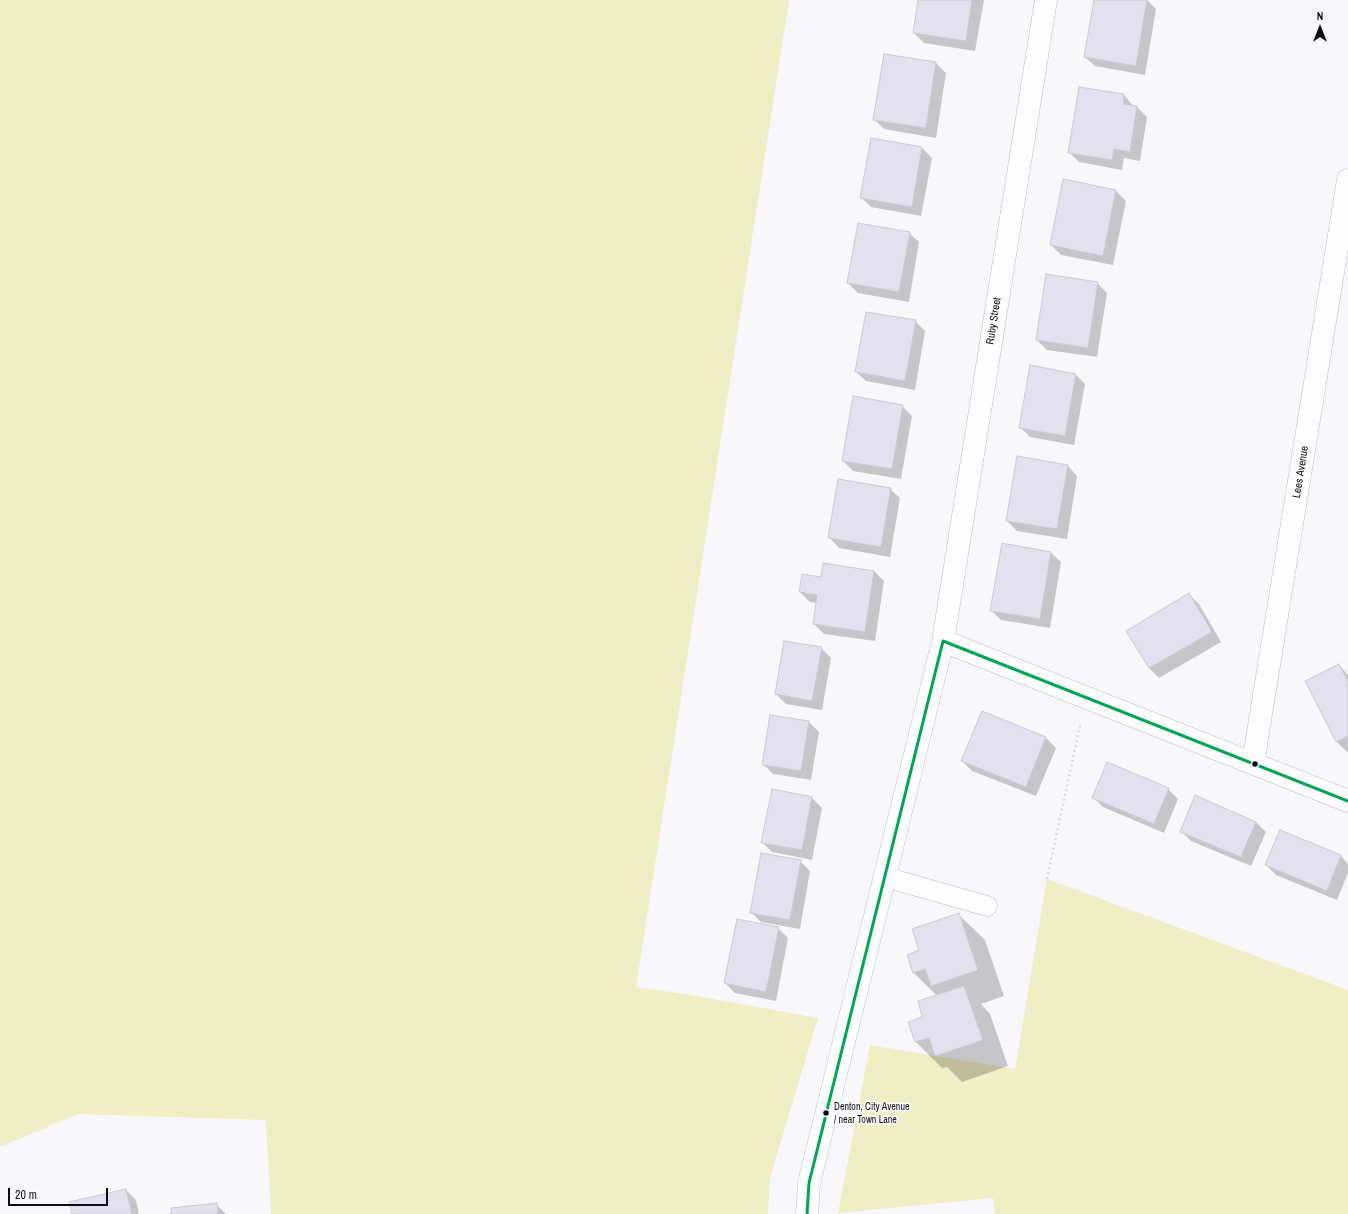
<!DOCTYPE html>
<html>
<head>
<meta charset="utf-8">
<style>
  body { margin:0 }
  #map { position:relative; width:1348px; height:1214px; overflow:hidden; background:#f8f7fc; font-family:"Archivo Narrow",sans-serif }
  canvas { display:block }
  .north { position:absolute; left:1300px; top:8px; width:40px; height:40px; -webkit-text-stroke:3px #fff; paint-order:stroke; rotate:0deg; font-size:11px; font-weight:700; line-height:16px; text-align:center; color:#0e0c14 }
  .north::after { content:''; display:block; margin:auto; width:14px; height:18px; background:#0e0c14; clip-path:polygon(50% 0,100% 100%,50% 72%,0 100%) }
  .scale { position:absolute; left:8px; top:1188px; width:100px; height:18px; box-sizing:border-box; border:2px solid #0e0c14; border-top:0; padding-left:5px; font-size:12px; line-height:14px; white-space:nowrap; color:#0e0c14; -webkit-text-stroke:3px #fff; paint-order:stroke }
</style>
</head>
<body>
<div id="map">
<canvas width="1348" height="1214"></canvas>
<div class="north">N</div>
<div class="scale">20 m</div>
</div>
<script>
const ctx = document.querySelector('canvas').getContext('2d');
ctx.lineJoin = 'round';
function fillPath(path, color) {
  ctx.fillStyle = color;
  ctx.fill(path, 'evenodd');
}
function poly(rows) {
  const path = new Path2D();
  for (const r of rows) {
    path.moveTo(r[0], r[1]);
    for (let i = 2; i < r.length; i += 2) path.lineTo(r[i], r[i + 1]);
  }
  return path;
}
function stroke(path, color, width, dash) {
  ctx.strokeStyle = color;
  ctx.lineWidth = width;
  ctx.lineCap = dash ? 'butt' : 'round';
  ctx.setLineDash(dash || []);
  ctx.stroke(path);
}
function drawText(font, color, halo, rows, align = 'center') {
  ctx.font = font + ' "Archivo Narrow",sans-serif';
  ctx.lineWidth = 3;
  ctx.setLineDash([]);
  ctx.textBaseline = 'middle';
  ctx.strokeStyle = halo;
  ctx.fillStyle = color;
  for (const [text, x, y, turn = 0] of rows) {
    ctx.save();
    ctx.translate(x, y);
    ctx.rotate((+turn || 0) * Math.PI / 180);
    ctx.textAlign = isNaN(turn) ? turn : align;
    if (halo) ctx.strokeText(text, 0, 0);
    ctx.fillText(text, 0, 0);
    ctx.restore();
  }
}
const green = poly([
  [0,0,789,0,636,987,691,995,818,1018,770,1178,768,1214,271,1214,266,1120,78,1114,0,1147],
  [1047,879,1348,990,1348,1214,995,1214,993,1198,838,1213,870,1045,1015,1069]
]);
const shadow = poly([
  [919,0,984,0,975,51,924,43,914,33],
  [1095,0,1147,0,1156,9,1145,75,1095,66,1085,57],
  [884,55,936,63,946,73,936,138,884,129,874,119],
  [1124,95,1133,106,1137,107,1147,117,1140,161,1124,158,1122,170,1079,162,1069,152],
  [922,148,932,158,921,216,871,207,861,197],
  [1116,191,1126,201,1113,265,1061,255,1051,245],
  [909,233,919,242,909,302,858,293,848,283],
  [1097,283,1107,293,1097,357,1047,350,1037,340],
  [915,321,925,331,915,390,866,381,856,372],
  [1075,374,1085,384,1074,445,1030,437,1020,427],
  [902,406,912,416,901,479,853,471,843,461],
  [1068,466,1077,476,1067,539,1017,531,1007,521],
  [890,489,900,498,890,557,839,548,830,538],
  [1051,553,1061,562,1050,628,1001,620,991,610],
  [874,571,884,581,875,641,824,634,814,624,817,603,810,602,800,592,822,578],
  [1189,595,1199,604,1221,642,1159,678,1149,668,1127,631],
  [821,648,831,658,822,710,786,704,776,694],
  [1339,665,1348,675,1348,751,1347,752,1337,742,1306,682],
  [982,712,1046,738,1056,748,1036,796,972,771,962,761],
  [809,722,819,732,811,780,773,774,763,764],
  [1168,789,1178,799,1164,833,1103,807,1093,797],
  [812,798,822,808,812,860,772,852,762,842],
  [1256,822,1266,832,1251,866,1191,841,1181,831],
  [1280,831,1341,856,1348,864,1348,873,1337,900,1276,875,1266,865],
  [800,861,810,871,800,929,761,922,751,912],
  [958,914,985,940,1004,996,981,1004,990,1014,1008,1066,962,1082,947,1067,942,1068,916,1042,909,1022,923,1018,937,996,914,973,908,955,920,951],
  [778,928,788,938,776,1001,735,993,725,983],
  [126,1190,136,1200,139,1214,73,1214],
  [216,1204,226,1214,172,1214]
]);
const building = poly([
  [918,0,972,0,966,41,913,33,918,0],
  [1094,0,1147,0,1136,66,1084,57,1094,0],
  [884,54,936,62,926,128,873,120,884,54],
  [1079,87,1124,94,1123,104,1137,106,1130,152,1114,149,1112,160,1068,153,1079,87],
  [871,138,922,147,912,207,860,198,871,138],
  [1063,179,1116,190,1103,256,1050,245,1063,179],
  [858,223,910,232,899,292,847,283,858,223],
  [1046,274,1098,282,1088,348,1036,340,1046,274],
  [866,312,916,320,905,381,855,372,866,312],
  [1030,365,1076,374,1065,436,1019,428,1030,365],
  [853,396,903,405,892,469,842,461,853,396],
  [1017,456,1068,465,1057,529,1006,521,1017,456],
  [838,479,891,488,881,547,828,538,838,479],
  [1002,543,1051,552,1040,619,990,611,1002,543],
  [823,563,874,571,865,632,813,624,817,595,799,592,802,574,821,577,823,563],
  [1189,593,1212,632,1149,668,1126,631,1189,593],
  [784,641,822,647,812,701,775,694,784,641],
  [1339,664,1348,682,1348,736,1336,742,1305,681,1339,664],
  [982,711,1046,737,1026,787,961,761,982,711],
  [770,715,809,721,801,771,762,765,770,715],
  [1107,762,1169,788,1154,824,1092,798,1107,762],
  [772,789,812,797,802,850,761,843,772,789],
  [1195,795,1256,822,1241,857,1180,832,1195,795],
  [1280,830,1341,855,1327,891,1265,865,1280,830],
  [761,853,801,860,790,920,750,913,761,853],
  [959,913,978,970,931,986,925,969,913,973,907,955,919,950,912,929,959,913],
  [737,919,779,927,766,992,724,983,737,919],
  [964,986,983,1040,935,1056,929,1038,915,1042,908,1022,922,1017,918,1001,964,986],
  [126,1189,132,1214,72,1214,69,1202,126,1189],
  [217,1203,218,1214,171,1214,171,1208,217,1203]
]);
const path = poly([
  [1047,879,1080,725]
]);
const service = poly([
  [885,877,987,906]
]);
const minor = poly([
  [943,641,1348,801],
  [1253,763,1348,180],
  [807,1214,809,1183,943,641,1046,0]
]);
const bus1 = poly([
  [943,641,1348,801],
  [807,1214,809,1183,943,641]
]);
const markers = [
  [1255,764,3.5,"#0e0c14"],
  [826,1113,3.5,"#0e0c14"]
];
const busNames = [
  ["Denton, City Avenue",834,1107],
  ["/ near Town Lane",834,1120]
];
const streetNames = [
  ["Ruby Street",994,321,-81],
  ["Lees Avenue",1301,472,-81]
];
fillPath(green, '#f1edc5');
fillPath(shadow, '#0003');
fillPath(building, '#e5e0f0');
stroke(building, '#cbc9d0', 1);
stroke(service, '#b9b7be', 21);
stroke(minor, '#b9b7be', 23);
stroke(path, '#dad9dc', 2.5, [2, 3]);
stroke(service, '#fefeff', 20);
stroke(minor, '#fefeff', 22);
stroke(bus1, '#00a651', 3);
for (const [x, y, r, color] of markers) {
  const dot = new Path2D();
  dot.arc(x, y, r, 0, 2 * Math.PI);
  ctx.fillStyle = color;
  ctx.fill(dot);
  stroke(dot, '#fff', 1.5);
}
drawText('10px', '#0e0c14', '#fff', busNames, 'left');
drawText('11px', '#0e0c14', '#fff', streetNames);
</script>
</body>
</html>
